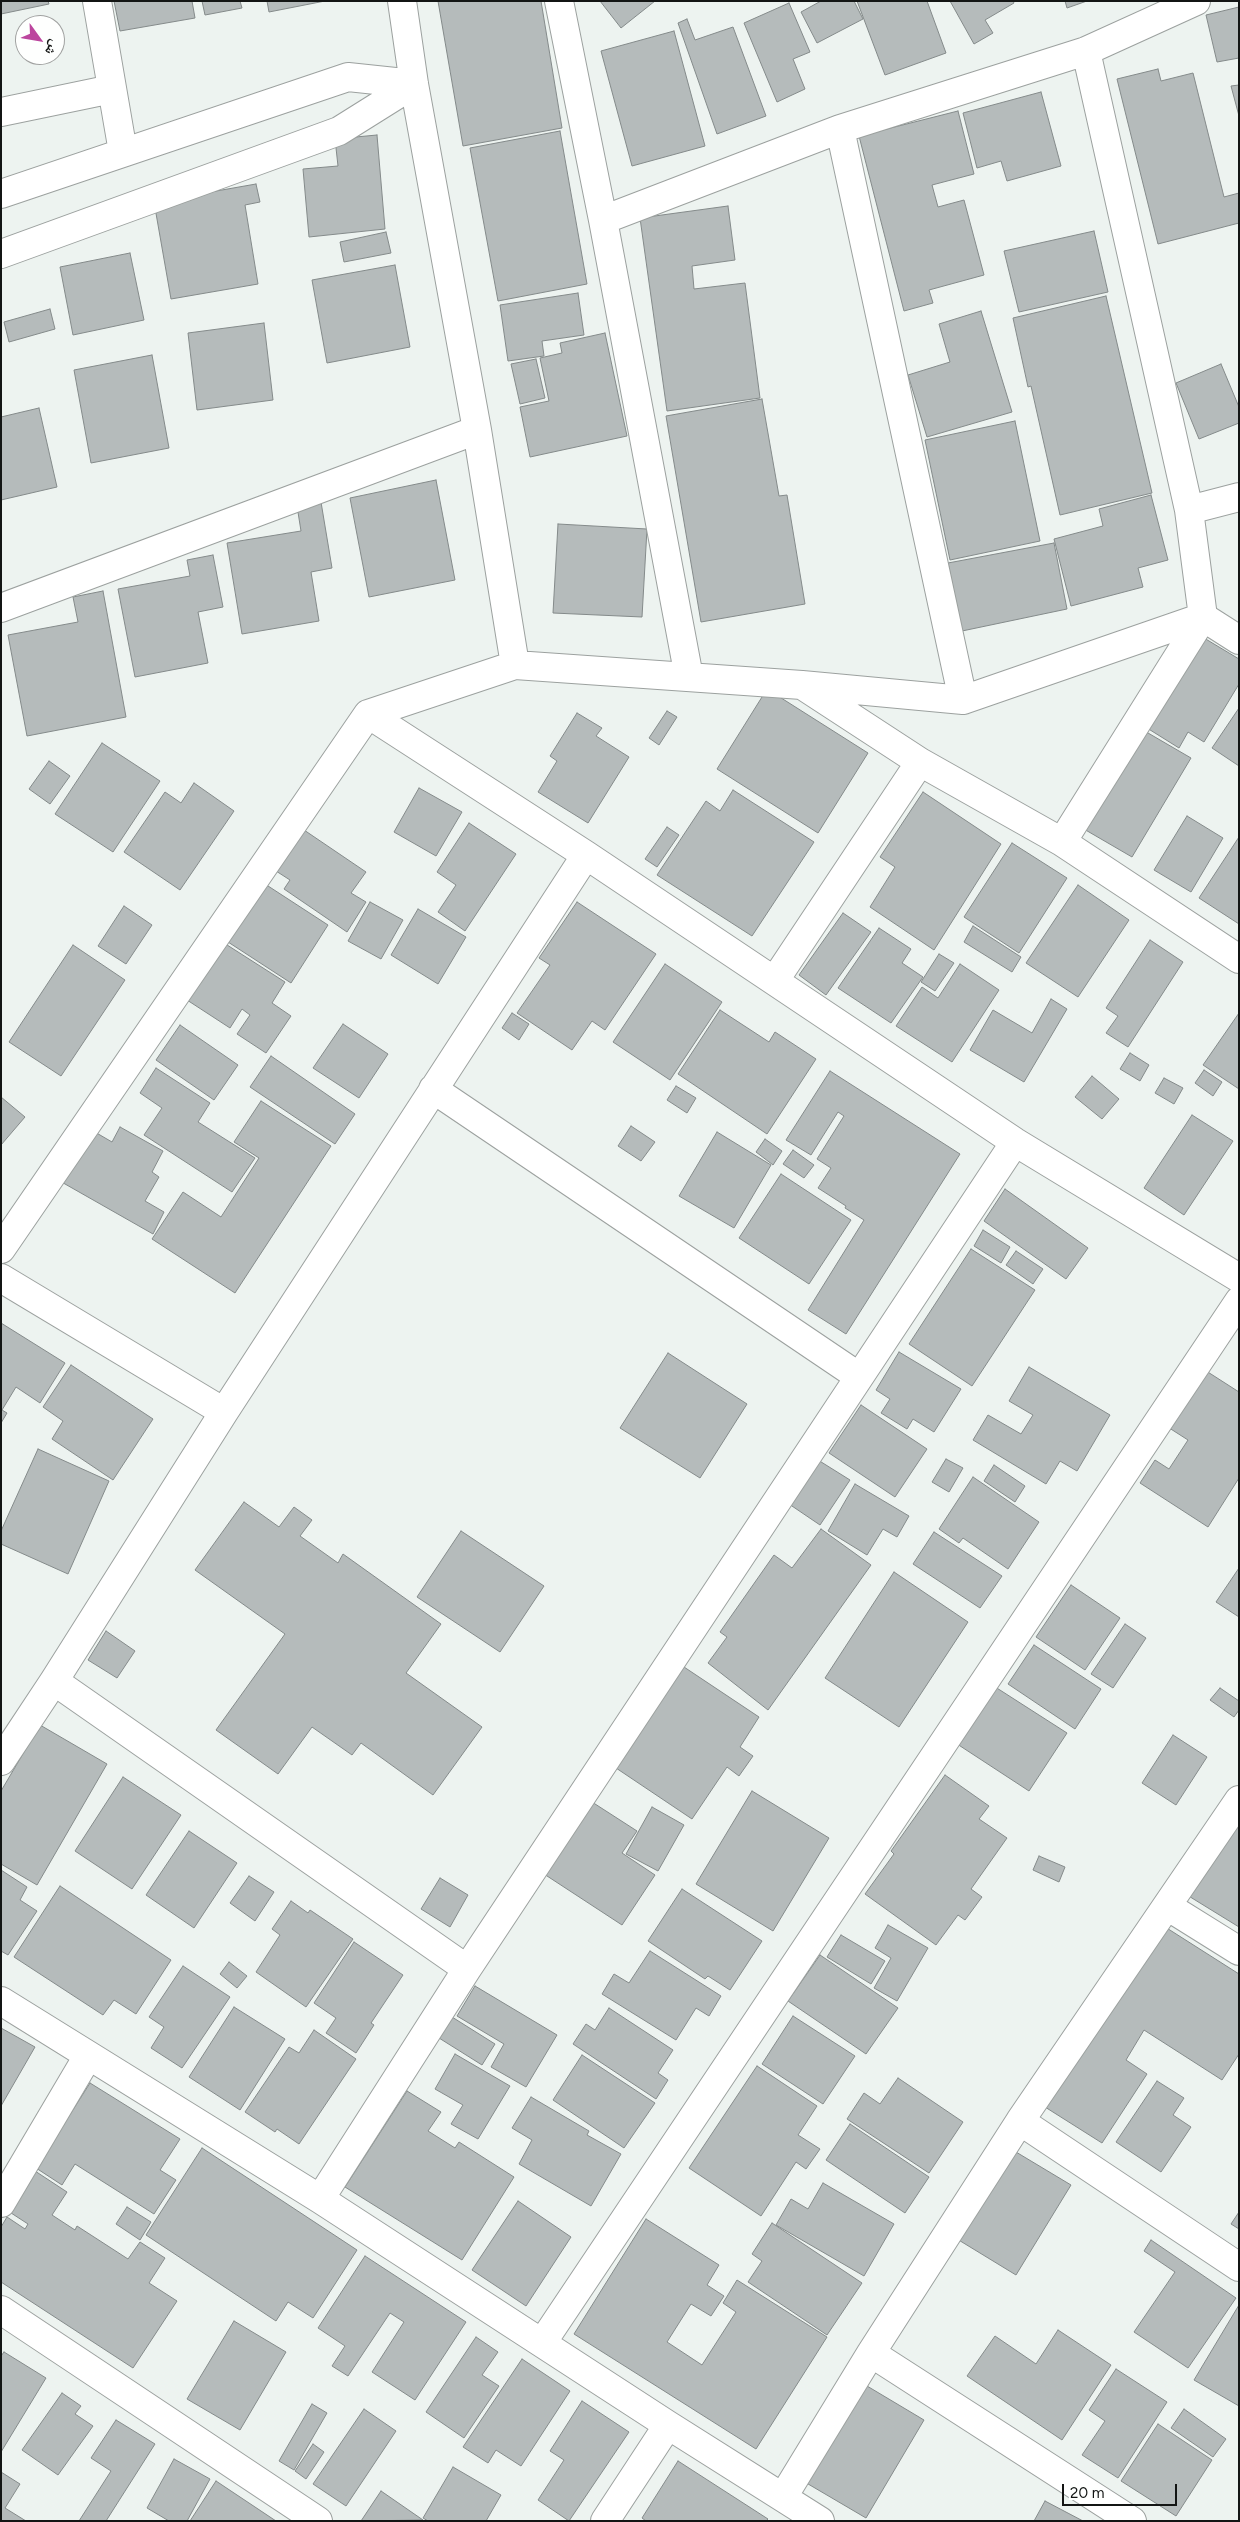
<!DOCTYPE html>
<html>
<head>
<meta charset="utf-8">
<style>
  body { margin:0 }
  #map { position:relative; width:1240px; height:2522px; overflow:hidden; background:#edf3f0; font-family:Figtree,"Noto Naskh Arabic",sans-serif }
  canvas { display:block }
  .frame { position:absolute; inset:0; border:2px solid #131514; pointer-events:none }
  .north { position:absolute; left:15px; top:15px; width:50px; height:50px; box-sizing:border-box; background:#fefffe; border:1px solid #a0a1a0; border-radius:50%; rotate:122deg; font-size:14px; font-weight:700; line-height:20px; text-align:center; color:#131514 }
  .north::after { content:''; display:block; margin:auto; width:18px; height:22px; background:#bc469e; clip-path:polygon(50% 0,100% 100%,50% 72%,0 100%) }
  .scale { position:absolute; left:1062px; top:2484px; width:115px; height:22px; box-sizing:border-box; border:2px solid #131514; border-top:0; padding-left:6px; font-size:15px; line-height:18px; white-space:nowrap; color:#131514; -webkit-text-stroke:4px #fefffe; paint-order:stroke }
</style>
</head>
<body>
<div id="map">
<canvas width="1240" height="2522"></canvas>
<div class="frame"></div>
<div class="north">ش</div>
<div class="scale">20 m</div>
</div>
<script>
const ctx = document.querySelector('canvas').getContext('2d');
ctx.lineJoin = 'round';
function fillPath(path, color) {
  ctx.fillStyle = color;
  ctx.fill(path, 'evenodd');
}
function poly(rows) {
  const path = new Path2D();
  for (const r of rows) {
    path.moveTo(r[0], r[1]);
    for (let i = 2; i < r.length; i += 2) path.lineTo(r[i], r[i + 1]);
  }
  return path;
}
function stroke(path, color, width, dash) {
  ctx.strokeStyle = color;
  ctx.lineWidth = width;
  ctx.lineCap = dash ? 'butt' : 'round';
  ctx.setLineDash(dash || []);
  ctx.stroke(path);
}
const building = poly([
  [1,1,48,1,49,4,1,14,1,1],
  [114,1,192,1,195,18,120,31,114,1],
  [202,1,240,1,242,8,205,15,202,1],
  [267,1,325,1,269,12,267,1],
  [438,1,541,1,562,128,463,146,438,1],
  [600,1,655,1,621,28,600,1],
  [821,1,854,1,863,19,817,43,801,12,821,1],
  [857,1,927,1,946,53,885,75,857,1],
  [950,1,1013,1,1014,3,985,20,993,33,974,44,950,1],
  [1065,1,1087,1,1067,8,1065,1],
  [789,3,810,52,793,59,805,89,777,102,744,23,789,3],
  [1239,7,1239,58,1217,62,1206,15,1239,7],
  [687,19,695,40,733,27,766,116,717,134,678,23,687,19],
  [674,31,705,146,632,166,601,51,674,31],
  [1158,69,1161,81,1193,73,1224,197,1239,193,1239,223,1158,244,1117,79,1158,69],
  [1239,85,1239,116,1231,86,1239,85],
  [1041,92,1061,166,1007,181,1001,161,977,168,963,113,1041,92],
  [958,111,974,174,932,185,938,207,964,200,984,275,929,290,933,303,904,311,859,136,958,111],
  [560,131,587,284,498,301,470,148,560,131],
  [377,135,385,229,309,237,303,169,338,166,335,139,377,135],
  [256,184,260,202,245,205,258,284,171,299,154,202,256,184],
  [728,206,735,260,692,266,694,289,745,283,760,398,667,411,640,218,728,206],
  [1094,231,1108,292,1019,312,1004,251,1094,231],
  [386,232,391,253,344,262,340,242,386,232],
  [130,253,144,320,73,335,60,267,130,253],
  [395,265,410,347,327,363,312,280,395,265],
  [578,293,584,335,542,341,544,356,508,361,500,305,578,293],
  [1106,296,1152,493,1060,515,1031,386,1028,387,1013,318,1106,296],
  [50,309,55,329,9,342,4,322,50,309],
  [981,311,1012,412,927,437,908,375,950,362,939,324,981,311],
  [264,323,273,400,197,410,188,333,264,323],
  [605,333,627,436,530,457,520,407,549,401,540,358,562,353,560,343,605,333],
  [152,355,169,448,91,463,74,370,152,355],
  [536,359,545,398,520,404,511,364,536,359],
  [1221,364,1239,407,1239,423,1199,439,1176,383,1221,364],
  [762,399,779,496,787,495,805,604,701,622,666,416,762,399],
  [39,408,57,487,1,500,1,417,39,408],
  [1015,421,1040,541,950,560,925,440,1015,421],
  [436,480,455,580,369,597,350,498,436,480],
  [1151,495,1168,560,1138,568,1143,587,1071,606,1054,539,1103,526,1099,509,1151,495],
  [321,502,332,568,311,572,319,621,242,634,227,543,301,531,297,506,321,502],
  [558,524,647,529,642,617,553,613,558,524],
  [1054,543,1067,609,962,631,948,563,1054,543],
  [213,555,223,607,198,612,208,663,135,677,118,589,190,576,187,560,213,555],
  [103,591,126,717,27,736,8,635,78,622,73,597,103,591],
  [1194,632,1239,659,1239,684,1204,742,1188,732,1179,748,1139,723,1194,632],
  [767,689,868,753,818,833,717,769,767,689],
  [1239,708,1239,766,1212,748,1239,708],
  [667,711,677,717,659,745,649,738,667,711],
  [577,713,602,728,596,736,629,757,588,823,538,792,557,761,550,756,577,713],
  [1136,726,1191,758,1132,857,1077,825,1136,726],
  [102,743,160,781,113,852,55,814,102,743],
  [49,761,70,776,50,804,29,789,49,761],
  [194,783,234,811,180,890,124,852,165,792,181,803,194,783],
  [419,788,462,812,436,856,394,832,419,788],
  [733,790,814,842,752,936,657,875,706,801,720,811,733,790],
  [923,792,1001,844,934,950,870,907,895,867,880,857,923,792],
  [1187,816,1223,838,1191,892,1154,870,1187,816],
  [469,823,516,854,465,931,438,912,456,885,437,872,469,823],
  [667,827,679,835,657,867,645,859,667,827],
  [304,830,366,872,351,893,366,902,347,932,284,889,290,880,276,871,304,830],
  [1239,837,1239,924,1199,898,1239,837],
  [1012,843,1067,878,1019,953,964,917,1012,843],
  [265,884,328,925,291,983,228,942,265,884],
  [1078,885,1129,920,1078,997,1026,963,1078,885],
  [370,902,403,920,381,959,348,941,370,902],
  [577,902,656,954,605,1030,592,1021,572,1050,517,1013,550,965,539,958,577,902],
  [124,906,152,925,126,964,98,946,124,906],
  [418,909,466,937,438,984,391,955,418,909],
  [843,913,871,932,826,995,799,975,843,913],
  [973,926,1021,957,1012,972,964,942,973,926],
  [879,928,911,949,902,963,923,977,891,1023,838,988,879,928],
  [1150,940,1183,962,1128,1047,1106,1033,1118,1016,1106,1008,1150,940],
  [224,943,285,982,272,1003,291,1016,266,1053,237,1034,250,1015,242,1009,230,1028,187,1000,224,943],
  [73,945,125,980,61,1076,9,1042,73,945],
  [939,954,954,963,935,991,921,982,939,954],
  [665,964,722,1002,670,1080,613,1042,665,964],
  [960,964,999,990,952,1062,896,1026,922,987,938,998,960,964],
  [1051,999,1067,1009,1024,1082,970,1050,993,1010,1032,1033,1051,999],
  [720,1010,769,1042,775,1032,816,1059,767,1134,678,1074,720,1010],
  [512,1013,529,1024,519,1040,502,1028,512,1013],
  [1239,1013,1239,1089,1203,1065,1239,1013],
  [343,1024,388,1054,359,1098,313,1068,343,1024],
  [180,1025,238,1065,214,1100,156,1060,180,1025],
  [1130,1053,1149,1065,1140,1081,1120,1069,1130,1053],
  [271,1056,355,1114,335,1144,250,1087,271,1056],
  [156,1068,210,1103,198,1122,255,1158,232,1192,144,1135,162,1108,140,1093,156,1068],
  [1204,1070,1222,1082,1213,1096,1195,1083,1204,1070],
  [830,1071,960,1154,846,1334,808,1310,864,1220,845,1208,846,1206,818,1188,831,1168,817,1159,844,1116,838,1112,811,1155,786,1140,830,1071],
  [1092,1076,1119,1099,1102,1119,1075,1097,1092,1076],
  [1164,1078,1183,1088,1174,1104,1155,1093,1164,1078],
  [676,1086,696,1098,687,1113,667,1100,676,1086],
  [1,1097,25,1117,1,1145,1,1097],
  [261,1101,331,1146,235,1293,152,1239,183,1192,221,1217,259,1158,234,1142,261,1101],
  [1192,1115,1233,1141,1184,1215,1144,1188,1192,1115],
  [631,1126,655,1142,641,1161,618,1146,631,1126],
  [120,1127,163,1151,152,1172,159,1177,145,1201,164,1212,153,1234,58,1180,88,1128,112,1142,120,1127],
  [717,1132,771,1165,734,1228,679,1196,717,1132],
  [765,1139,782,1151,773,1165,756,1152,765,1139],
  [793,1150,814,1165,804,1178,783,1164,793,1150],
  [781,1174,851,1220,809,1284,739,1238,781,1174],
  [1005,1189,1088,1248,1066,1279,984,1221,1005,1189],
  [983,1230,1010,1247,1001,1263,974,1246,983,1230],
  [971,1249,1035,1290,972,1386,909,1344,971,1249],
  [1016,1251,1043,1269,1033,1284,1006,1265,1016,1251],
  [1,1323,65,1363,40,1403,16,1387,2,1410,7,1413,1,1423,1,1323],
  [899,1352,961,1389,934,1432,913,1419,907,1429,881,1413,890,1399,876,1390,899,1352],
  [668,1353,747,1404,700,1478,620,1428,668,1353],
  [71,1365,153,1419,113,1480,52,1439,63,1421,43,1407,71,1365],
  [1029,1367,1110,1415,1077,1471,1060,1461,1046,1484,973,1440,988,1415,1021,1434,1033,1415,1009,1401,1029,1367],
  [1200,1367,1239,1392,1239,1478,1208,1527,1140,1483,1155,1460,1169,1469,1188,1440,1163,1424,1200,1367],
  [861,1405,927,1449,895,1497,829,1453,861,1405],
  [38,1449,109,1481,68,1574,1,1544,1,1531,38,1449],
  [946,1459,963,1468,949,1492,932,1482,946,1459],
  [818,1460,850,1480,820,1525,789,1504,818,1460],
  [994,1465,1025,1486,1015,1502,984,1481,994,1465],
  [973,1477,1039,1522,1008,1569,963,1538,959,1543,939,1529,973,1477],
  [855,1484,909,1516,897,1537,883,1529,867,1555,828,1531,855,1484],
  [244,1502,279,1527,294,1507,312,1520,300,1536,338,1563,343,1554,441,1624,406,1673,482,1727,433,1795,361,1743,352,1755,312,1727,278,1774,216,1730,285,1634,195,1570,244,1502],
  [821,1529,871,1565,768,1710,708,1663,727,1637,720,1632,774,1555,792,1568,821,1529],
  [461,1531,544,1586,500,1652,417,1597,461,1531],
  [934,1532,1002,1576,980,1608,913,1564,934,1532],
  [1239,1568,1239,1617,1216,1602,1239,1568],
  [894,1572,968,1622,899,1727,825,1678,894,1572],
  [1071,1585,1120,1618,1085,1670,1036,1637,1071,1585],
  [1125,1624,1146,1638,1113,1688,1091,1674,1125,1624],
  [106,1631,135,1651,117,1678,88,1660,106,1631],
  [1034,1645,1101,1689,1075,1729,1008,1684,1034,1645],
  [684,1667,759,1717,740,1747,753,1756,739,1776,727,1767,692,1819,616,1768,684,1667],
  [989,1683,1067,1733,1029,1791,951,1740,989,1683],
  [1220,1688,1239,1701,1239,1710,1234,1717,1210,1700,1220,1688],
  [40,1725,107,1764,37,1885,1,1864,1,1791,40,1725],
  [1173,1735,1207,1757,1176,1805,1142,1783,1173,1735],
  [945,1775,989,1806,979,1819,1007,1838,971,1889,982,1897,965,1920,958,1915,936,1945,865,1894,894,1854,891,1851,945,1775],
  [123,1777,181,1815,132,1889,75,1851,123,1777],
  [752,1791,829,1838,773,1931,696,1884,752,1791],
  [592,1802,637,1831,622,1853,655,1875,622,1925,544,1874,592,1802],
  [652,1807,684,1825,658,1871,626,1854,652,1807],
  [1239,1810,1239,1927,1187,1895,1239,1810],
  [189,1831,237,1863,194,1928,146,1895,189,1831],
  [1039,1856,1065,1867,1059,1882,1033,1870,1039,1856],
  [1,1870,27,1887,20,1900,37,1911,8,1955,1,1951,1,1870],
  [249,1876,274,1892,255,1921,230,1903,249,1876],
  [440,1878,468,1895,450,1927,421,1909,440,1878],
  [60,1886,171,1960,136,2014,114,2000,103,2015,14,1957,60,1886],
  [682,1889,762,1941,730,1990,708,1976,705,1979,648,1941,682,1889],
  [291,1901,308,1913,310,1910,353,1939,306,2007,256,1972,280,1935,272,1929,291,1901],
  [888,1925,928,1948,897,2001,874,1988,891,1958,875,1948,888,1925],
  [1162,1925,1239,1974,1239,2054,1222,2080,1144,2030,1126,2060,1147,2074,1102,2143,1045,2107,1162,1925],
  [841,1935,885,1961,871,1984,827,1957,841,1935],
  [354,1942,403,1975,371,2023,374,2025,356,2053,326,2033,336,2018,314,2003,354,1942],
  [650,1951,721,1996,709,2016,696,2008,676,2040,602,1994,614,1974,629,1983,650,1951],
  [820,1955,898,2008,866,2054,788,2001,820,1955],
  [229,1962,247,1976,237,1988,220,1974,229,1962],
  [183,1966,230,1997,182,2068,151,2048,164,2027,149,2017,183,1966],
  [475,1986,557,2035,526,2087,491,2067,504,2044,457,2016,475,1986],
  [234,2007,285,2039,240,2110,189,2077,234,2007],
  [609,2008,673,2050,658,2073,668,2080,656,2099,573,2044,586,2024,595,2030,609,2008],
  [793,2016,855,2056,823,2104,762,2064,793,2016],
  [452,2017,495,2044,482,2065,439,2038,452,2017],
  [1,2028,35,2047,1,2106,1,2028],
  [314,2030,356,2059,299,2144,277,2129,275,2132,245,2112,289,2047,299,2053,314,2030],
  [455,2054,510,2086,478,2139,451,2124,463,2105,435,2089,455,2054],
  [582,2055,655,2103,624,2148,553,2100,582,2055],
  [757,2066,817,2106,798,2135,820,2149,806,2169,796,2162,761,2216,689,2168,757,2066],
  [898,2078,963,2122,929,2173,847,2119,864,2093,880,2104,898,2078],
  [1157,2081,1184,2098,1173,2115,1191,2127,1161,2172,1116,2142,1157,2081],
  [90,2083,180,2139,160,2170,176,2180,154,2214,75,2164,62,2185,36,2168,90,2083],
  [407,2091,441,2112,428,2131,455,2148,459,2142,514,2177,462,2260,345,2187,407,2091],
  [531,2097,589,2131,587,2135,621,2154,591,2206,519,2164,532,2140,512,2128,531,2097],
  [850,2124,929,2177,905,2213,826,2160,850,2124],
  [202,2148,357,2250,313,2318,288,2302,276,2321,146,2235,202,2148],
  [1011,2149,1071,2185,1016,2275,957,2239,1011,2149],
  [35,2171,67,2192,52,2215,75,2230,77,2226,128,2259,140,2242,165,2258,149,2283,177,2301,133,2368,1,2282,1,2227,7,2217,25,2229,28,2224,8,2211,35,2171],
  [823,2183,894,2224,864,2276,776,2225,791,2199,808,2209,823,2183],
  [518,2201,571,2237,526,2306,472,2270,518,2201],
  [127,2207,151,2222,140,2240,116,2224,127,2207],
  [1239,2212,1239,2229,1231,2224,1239,2212],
  [646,2219,719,2265,707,2285,724,2296,711,2316,691,2304,667,2342,702,2365,736,2312,723,2303,737,2280,827,2337,756,2449,574,2334,646,2219],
  [772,2223,862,2283,827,2335,748,2282,762,2261,752,2254,772,2223],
  [1151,2240,1236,2298,1188,2368,1134,2332,1175,2272,1144,2251,1151,2240],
  [365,2256,466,2322,415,2400,372,2372,404,2322,390,2313,348,2376,332,2366,345,2346,318,2328,365,2256],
  [1239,2305,1239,2406,1194,2380,1239,2305],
  [234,2321,286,2352,240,2430,187,2399,234,2321],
  [1058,2330,1111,2365,1062,2440,967,2376,995,2336,1036,2364,1058,2330],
  [476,2337,498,2352,482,2375,499,2386,464,2438,426,2412,476,2337],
  [4,2352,46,2378,1,2452,1,2356,4,2352],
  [522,2359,570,2391,521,2466,496,2450,488,2463,463,2447,522,2359],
  [1116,2369,1167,2402,1118,2478,1082,2455,1105,2421,1089,2410,1116,2369],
  [862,2383,924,2420,866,2518,803,2481,862,2383],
  [62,2393,81,2406,75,2414,93,2426,58,2475,22,2450,62,2393],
  [582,2401,629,2432,569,2521,538,2500,564,2460,550,2451,582,2401],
  [312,2404,327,2413,294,2470,279,2461,312,2404],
  [364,2409,396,2431,346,2506,313,2484,364,2409],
  [1184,2409,1226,2439,1213,2457,1171,2428,1184,2409],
  [116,2420,155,2444,106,2521,79,2521,111,2471,91,2458,116,2420],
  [1158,2424,1212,2460,1176,2516,1121,2481,1158,2424],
  [313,2444,324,2452,306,2479,295,2471,313,2444],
  [174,2459,210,2479,187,2521,169,2521,147,2508,174,2459],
  [678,2461,768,2519,766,2521,646,2521,642,2518,678,2461],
  [453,2467,501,2495,486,2521,428,2521,423,2518,453,2467],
  [1,2472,20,2484,5,2508,26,2521,1,2521,1,2472],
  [216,2481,276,2521,190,2521,216,2481],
  [381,2491,423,2520,361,2521,381,2491],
  [1045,2501,1083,2521,1034,2521,1045,2501]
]);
const street = poly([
  [97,1,123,152],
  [559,1,603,220,840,129],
  [1086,51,1189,510],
  [1,112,112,89],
  [1,194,348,77,414,84],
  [603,220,689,677],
  [1,254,339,131,414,84],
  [1239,497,1189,510,1203,617,1239,640],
  [1,608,477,430,414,84,402,1],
  [515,665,802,685,963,700,1203,617,1062,842,920,762,802,685],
  [963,700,840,129,1086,51,1196,1],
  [368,714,586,855,1015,1142,1239,1278],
  [1062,842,1239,959],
  [775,980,920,762],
  [433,1089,858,1376],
  [1,1249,368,714,515,665,477,430],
  [1,1278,224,1412],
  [54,1681,224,1412,586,855],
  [1,1761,54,1681,467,1969],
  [1167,1906,1239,1951],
  [1,2001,320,2199,668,2425,820,2521],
  [1020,2121,1239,2267],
  [320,2199,467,1969,1015,1142],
  [1,2203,88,2056],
  [1,2310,318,2521],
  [542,2343,1239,1301],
  [871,2353,1132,2521],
  [783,2497,871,2353,1020,2121,1239,1800],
  [605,2521,668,2425]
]);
fillPath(building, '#b5bbbb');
stroke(building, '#848a8a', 1);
stroke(street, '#9ca19f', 30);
stroke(street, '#fff', 28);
</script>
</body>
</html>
